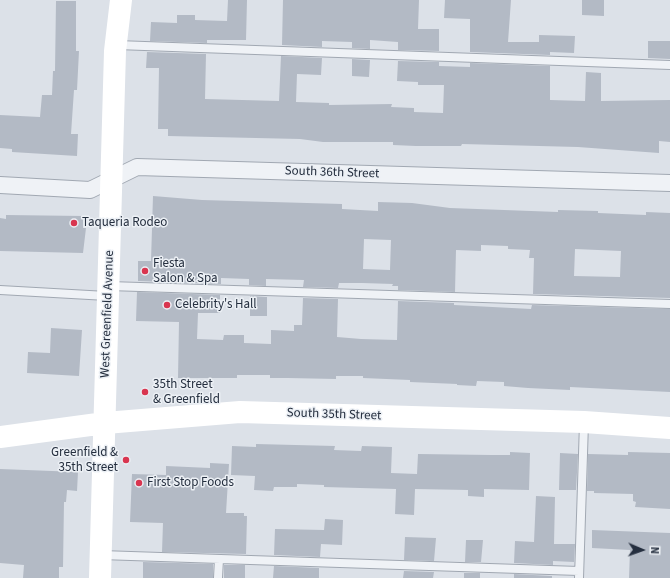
<!DOCTYPE html>
<html>
<head>
<meta charset="utf-8">
<style>
  body { margin:0 }
  #map { position:relative; width:670px; height:578px; overflow:hidden; background:#dce1e8; font-family:"Source Sans 3",sans-serif }
  canvas { display:block }
  .north { position:absolute; left:622px; top:530px; width:40px; height:40px; -webkit-text-stroke:3px #ecf0f5; paint-order:stroke; rotate:92deg; font-size:11px; font-weight:700; line-height:16px; text-align:center; color:#252f3f }
  .north::after { content:''; display:block; margin:auto; width:14px; height:18px; background:#252f3f; clip-path:polygon(50% 0,100% 100%,50% 72%,0 100%) }
</style>
</head>
<body>
<div id="map">
<canvas width="670" height="578"></canvas>
<div class="north">N</div>
</div>
<script>
const ctx = document.querySelector('canvas').getContext('2d');
ctx.lineJoin = 'round';
function fillPath(path, color) {
  ctx.fillStyle = color;
  ctx.fill(path, 'evenodd');
}
function poly(rows) {
  const path = new Path2D();
  for (const r of rows) {
    path.moveTo(r[0], r[1]);
    for (let i = 2; i < r.length; i += 2) path.lineTo(r[i], r[i + 1]);
  }
  return path;
}
function stroke(path, color, width, dash) {
  ctx.strokeStyle = color;
  ctx.lineWidth = width;
  ctx.lineCap = dash ? 'butt' : 'round';
  ctx.setLineDash(dash || []);
  ctx.stroke(path);
}
function drawText(font, color, halo, rows, align = 'center') {
  ctx.font = font + ' "Source Sans 3",sans-serif';
  ctx.lineWidth = 3;
  ctx.setLineDash([]);
  ctx.textBaseline = 'middle';
  ctx.strokeStyle = halo;
  ctx.fillStyle = color;
  for (const [text, x, y, turn = 0] of rows) {
    ctx.save();
    ctx.translate(x, y);
    ctx.rotate((+turn || 0) * Math.PI / 180);
    ctx.textAlign = isNaN(turn) ? turn : align;
    if (halo) ctx.strokeText(text, 0, 0);
    ctx.fillText(text, 0, 0);
    ctx.restore();
  }
}
const building = poly([
  [228,0,247,0,246,40,207,40,207,43,150,41,151,22,177,23,177,15,195,15,195,20,227,21],
  [283,0,419,0,418,29,439,29,439,51,398,50,398,42,370,40,370,49,352,48,352,42,322,41,322,47,282,45],
  [445,0,511,0,508,42,539,42,539,35,575,36,574,53,550,52,550,55,470,52,470,19,444,18],
  [582,0,604,0,604,16,582,15],
  [56,1,76,1,76,51,79,51,77,90,74,90,71,134,78,134,77,156,12,152,12,149,0,148,0,115,40,117,42,95,52,95,53,71,55,71],
  [648,41,670,41,670,59,648,58],
  [147,52,206,54,205,99,279,101,281,56,322,58,321,75,297,74,296,102,329,103,329,105,392,104,391,107,414,108,414,112,443,113,444,85,418,85,418,82,397,81,398,61,439,62,439,66,470,67,470,63,550,66,550,100,585,101,586,72,601,73,601,101,670,100,670,142,659,141,659,153,578,147,462,144,461,146,416,146,393,145,393,142,323,142,300,139,168,136,168,129,158,129,159,68,146,68],
  [352,59,370,60,369,77,352,76],
  [153,196,202,200,342,204,342,209,378,211,378,202,412,203,450,208,558,212,558,210,598,211,598,213,646,215,646,212,670,213,670,298,533,294,534,258,529,258,530,250,508,249,508,246,481,245,481,251,456,250,455,292,398,290,398,286,392,286,393,284,362,283,339,283,338,288,303,287,304,280,266,279,266,286,249,285,249,279,221,278,221,284,138,281,138,261,151,261],
  [364,239,391,240,390,270,363,269],
  [575,249,621,251,620,277,574,276],
  [6,215,83,216,83,228,86,228,83,253,0,251,0,218,6,219],
  [137,292,220,295,220,313,198,313,197,339,223,340,224,335,244,335,244,343,271,344,271,330,294,331,294,325,302,325,303,298,338,299,337,337,361,339,397,340,398,301,454,303,454,305,531,309,532,305,670,309,670,392,570,387,570,390,528,388,504,386,504,382,477,381,476,386,457,385,457,384,410,382,410,380,363,378,363,376,336,376,336,379,288,378,270,378,270,375,237,375,237,378,178,378,179,322,136,321],
  [250,296,267,297,267,316,250,316],
  [51,328,82,330,79,376,27,373,28,352,50,353],
  [256,444,335,446,334,450,361,451,362,446,392,447,391,473,417,474,418,454,491,455,510,455,510,452,530,453,529,490,484,489,484,497,468,496,468,490,415,489,414,515,395,514,396,489,324,487,324,485,297,484,297,487,274,487,273,491,254,490,255,476,231,475,232,446,256,447],
  [628,452,670,453,670,509,635,507,636,502,633,501,633,494,594,493,594,491,587,491,588,454,628,455],
  [560,453,578,454,576,490,559,490],
  [210,463,229,464,226,513,244,513,244,516,247,516,246,554,162,552,163,523,130,522,132,474,166,475,166,466,210,468],
  [0,469,78,472,77,491,67,490,66,502,64,502,63,567,59,567,59,578,23,578,24,565,0,563],
  [536,496,555,497,554,544,575,544,574,562,553,561,553,565,514,563,515,541,534,542],
  [325,519,343,520,342,545,321,544,320,557,274,555,275,529,324,530],
  [592,530,670,533,670,578,629,578,630,550,592,548],
  [405,537,436,538,434,561,404,560],
  [466,540,483,540,481,562,465,562],
  [143,562,213,564,213,578,143,578],
  [224,565,245,565,245,578,224,578],
  [274,566,319,568,319,578,273,578],
  [404,571,434,572,433,578,403,578],
  [464,573,480,573,480,578,464,578],
  [514,574,552,576,552,578,514,578]
]);
const lane = poly([
  [117,45,670,65],
  [109,286,670,304],
  [0,290,107,296],
  [101,555,579,571],
  [218,578,219,559],
  [579,578,584,423]
]);
const street = poly([
  [0,185,90,190,137,167,670,183]
]);
const secondary = poly([
  [0,437,105,423,240,412,584,422,670,428],
  [100,578,115,51,121,0]
]);
const markers = [
  [74,223,4,"#d9354f"],
  [145,271,4,"#d9354f"],
  [167,305,4,"#d9354f"],
  [145,392,4,"#d9354f"],
  [126,460,4,"#d9354f"],
  [139,483,4,"#d9354f"]
];
const streetNames = [
  ["South 36th Street",332,173,2],
  ["West Greenfield Avenue",108,314,-88],
  ["South 35th Street",334,415,2]
];
const poiNames = [
  ["Taqueria Rodeo",82,223],
  ["Fiesta",153,264],
  ["Salon & Spa",153,279],
  ["Celebrity's Hall",175,305],
  ["35th Street",153,385],
  ["& Greenfield",153,400],
  ["Greenfield &",118,453,"right"],
  ["35th Street",118,468,"right"],
  ["First Stop Foods",147,483]
];
fillPath(building, '#b3bac5');
stroke(lane, '#a1a8b2', 10);
stroke(street, '#a1a8b2', 18);
stroke(lane, '#eff2f6', 8);
stroke(street, '#eff2f6', 16);
stroke(secondary, '#fff', 22);
for (const [x, y, r, color] of markers) {
  const dot = new Path2D();
  dot.arc(x, y, r, 0, 2 * Math.PI);
  ctx.fillStyle = color;
  ctx.fill(dot);
  stroke(dot, '#ecf0f5', 1.5);
}
drawText('13px', '#252f3f', '#ecf0f5', streetNames);
drawText('13px', '#252f3f', '#ecf0f5', poiNames, 'left');
</script>
</body>
</html>
